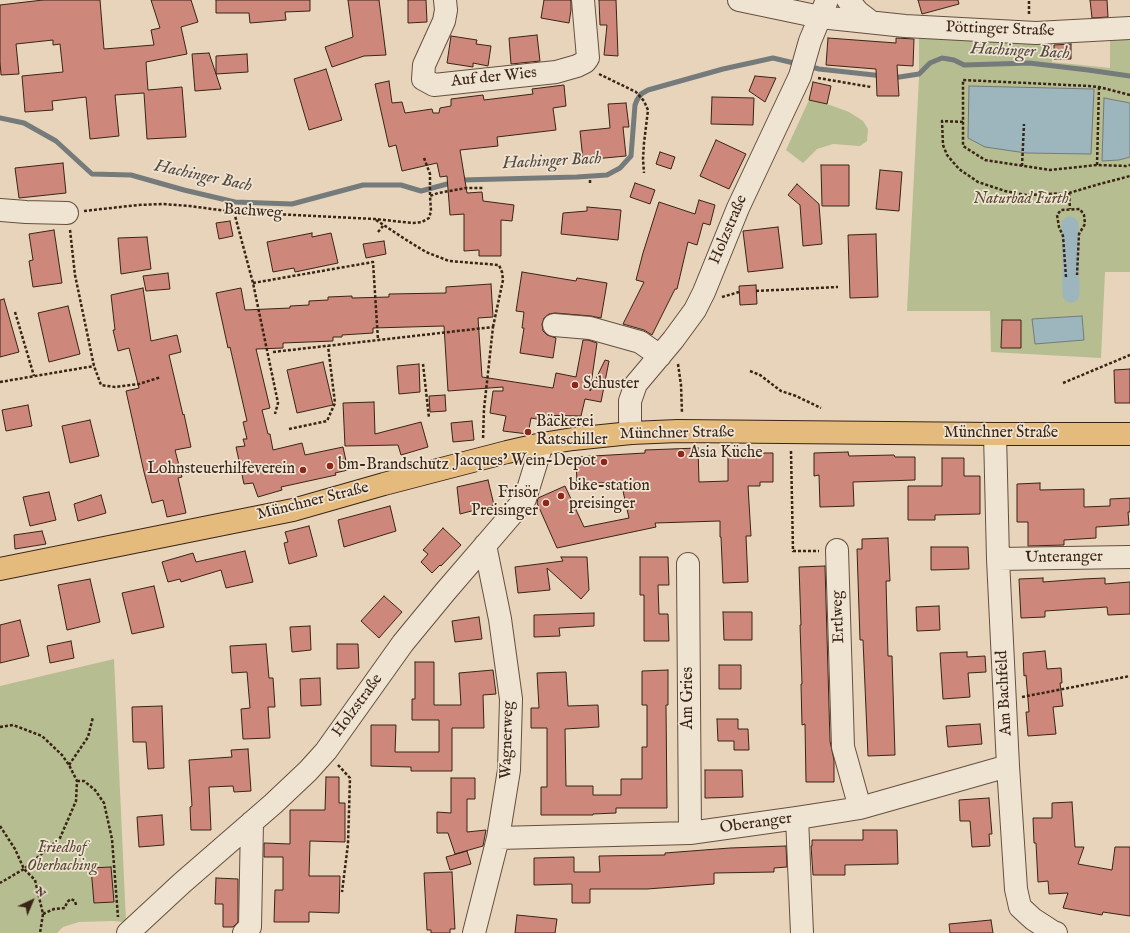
<!DOCTYPE html>
<html>
<head>
<meta charset="utf-8">
<style>
  body { margin:0 }
  #map { position:relative; width:1130px; height:933px; overflow:hidden; background:#e7d4ba; font-family:"IM FELL English",serif }
  canvas { display:block }
  .north { position:absolute; left:12px; top:881px; width:40px; height:40px; -webkit-text-stroke:3px #efe3d2; paint-order:stroke; rotate:44deg; font-size:11px; font-weight:700; line-height:16px; text-align:center; color:#3a2416 }
  .north::after { content:''; display:block; margin:auto; width:14px; height:18px; background:#3a2416; clip-path:polygon(50% 0,100% 100%,50% 72%,0 100%) }
</style>
</head>
<body>
<div id="map">
<canvas width="1130" height="933"></canvas>
<div class="north">N</div>
</div>
<script>
const ctx = document.querySelector('canvas').getContext('2d');
ctx.lineJoin = 'round';
function fillPath(path, color) {
  ctx.fillStyle = color;
  ctx.fill(path, 'evenodd');
}
function poly(rows) {
  const path = new Path2D();
  for (const r of rows) {
    path.moveTo(r[0], r[1]);
    for (let i = 2; i < r.length; i += 2) path.lineTo(r[i], r[i + 1]);
  }
  return path;
}
function stroke(path, color, width, dash) {
  ctx.strokeStyle = color;
  ctx.lineWidth = width;
  ctx.lineCap = dash ? 'butt' : 'round';
  ctx.setLineDash(dash || []);
  ctx.stroke(path);
}
function drawText(font, color, halo, rows, align = 'center') {
  ctx.font = font + ' "IM FELL English",serif';
  ctx.lineWidth = 3.5;
  ctx.setLineDash([]);
  ctx.textBaseline = 'middle';
  ctx.strokeStyle = halo;
  ctx.fillStyle = color;
  for (const [text, x, y, turn = 0] of rows) {
    ctx.save();
    ctx.translate(x, y);
    ctx.rotate((+turn || 0) * Math.PI / 180);
    ctx.textAlign = isNaN(turn) ? turn : align;
    if (halo) ctx.strokeText(text, 0, 0);
    ctx.fillText(text, 0, 0);
    ctx.restore();
  }
}
const green = poly([
  [1130,34,1130,272,1105,272,1101,358,991,352,990,311,907,311,919,78,919,35,1052,42,1052,62,1110,68,1110,38],
  [809,100,827,104,849,112,863,121,868,129,867,141,860,146,833,144,817,149,803,163,786,150],
  [114,659,126,922,112,921,79,922,63,927,57,933,0,933,0,686]
]);
const water = poly([
  [969,86,1094,89,1091,154,1026,153,985,147,968,138,969,86],
  [1104,98,1130,103,1130,157,1119,160,1102,161,1104,98],
  [1082,316,1084,340,1035,344,1032,319,1082,316]
]);
const stream = poly([
  [808,66,819,69,883,76],
  [893,78,919,74,930,63,942,58,954,60,964,65,1029,63,1088,70,1130,76],
  [0,118,24,123,56,141,92,174,131,175,184,190,235,202,292,204,363,185,401,185,421,191,462,180,577,177,607,175,620,168,631,156,635,105,637,100,641,94,648,90,723,69,773,58,798,64]
]);
const canal = poly([
  [1070,225,1071,294]
]);
const building = poly([
  [43,0,100,0,104,49,154,45,151,30,160,28,151,0,191,0,198,22,181,27,187,54,146,62,148,90,182,87,186,137,147,139,144,93,115,95,119,136,90,139,86,97,52,101,53,110,25,112,22,76,63,72,60,44,53,45,53,40,16,44,19,74,1,75,0,62,0,5,43,0],
  [216,0,310,0,310,11,285,12,286,20,250,23,249,13,216,13,216,0],
  [348,0,379,0,386,55,364,56,332,67,325,47,353,37,348,0],
  [408,0,426,0,427,22,408,23,408,0],
  [544,0,571,0,571,10,569,23,541,18,544,0],
  [599,0,616,0,618,56,604,55,607,25,600,25,599,0],
  [918,0,958,0,959,4,922,14,918,0],
  [1090,0,1107,0,1108,17,1092,18,1090,0],
  [537,35,540,61,511,64,509,38,537,35],
  [451,36,477,40,476,44,491,46,488,66,473,63,473,67,447,63,451,36],
  [828,38,896,43,896,38,914,39,913,66,897,65,899,96,877,96,876,69,826,65,828,38],
  [1071,44,1071,59,1054,59,1054,45,1071,44],
  [209,53,221,89,195,91,192,54,209,53],
  [247,54,248,72,216,74,216,56,247,54],
  [326,69,342,120,309,130,294,79,326,69],
  [755,76,776,78,765,102,749,91,755,76],
  [389,81,392,103,402,102,405,113,432,109,433,113,439,113,440,108,451,106,451,99,483,95,484,100,533,94,532,89,564,85,566,106,553,108,556,130,497,137,498,146,460,150,467,193,482,192,483,201,514,205,512,221,501,220,501,256,479,256,479,250,464,251,464,214,450,215,447,176,440,177,437,163,402,171,396,145,389,147,375,84,389,81],
  [813,82,831,86,827,104,809,100,813,82],
  [712,97,754,98,753,125,711,124,712,97],
  [626,103,629,127,623,127,626,156,583,160,580,131,610,128,608,104,626,103],
  [716,140,746,154,729,189,700,176,716,140],
  [660,152,675,157,671,169,656,164,660,152],
  [63,163,66,193,19,198,15,168,63,163],
  [821,165,849,165,849,206,822,206,821,165],
  [880,170,902,172,899,211,876,209,880,170],
  [635,183,655,190,650,204,630,197,635,183],
  [797,184,819,204,822,244,803,246,800,205,788,195,797,184],
  [699,200,715,205,710,225,703,223,697,245,688,242,677,289,675,289,652,335,644,330,623,324,644,282,636,280,643,253,659,202,695,214,699,200],
  [587,207,621,210,618,240,561,234,563,213,587,211,587,207],
  [230,221,233,236,219,239,216,223,230,221],
  [778,227,783,268,748,272,743,231,778,227],
  [54,230,62,283,33,287,29,261,33,260,29,234,54,230],
  [312,233,312,237,331,233,338,263,295,272,294,268,273,272,267,242,312,233],
  [876,234,878,297,850,298,848,235,876,234],
  [147,237,151,269,121,274,118,238,147,237],
  [384,241,386,254,366,258,363,244,384,241],
  [522,272,576,281,577,278,607,283,601,318,591,316,555,313,549,314,544,318,542,324,543,331,547,335,556,338,553,358,520,353,524,328,522,328,524,312,516,311,522,272],
  [168,273,170,289,146,291,143,276,168,273],
  [491,284,493,317,478,318,482,377,553,388,556,373,576,377,583,340,588,340,597,343,590,391,605,360,609,361,601,402,585,399,581,416,537,415,537,419,531,418,528,434,503,431,506,416,490,413,493,391,503,391,503,387,448,391,444,326,373,328,373,333,342,335,342,337,333,337,333,341,283,343,283,348,256,349,270,408,262,410,268,434,270,434,273,450,302,443,305,455,343,447,348,470,335,473,336,475,281,487,282,490,258,497,253,483,244,484,236,447,245,446,243,439,247,439,243,422,247,421,230,347,228,348,216,293,241,288,245,310,290,308,290,306,309,305,309,301,328,300,328,297,352,296,352,298,389,297,389,294,446,293,446,287,491,284],
  [756,285,757,304,740,305,739,286,756,285],
  [143,288,151,341,177,335,181,352,169,355,183,415,184,414,191,447,175,450,182,477,178,478,186,513,167,517,163,500,152,503,144,472,126,391,139,388,129,348,118,351,113,330,115,330,111,295,143,288],
  [4,299,19,352,0,357,0,300,4,299],
  [68,306,80,354,49,362,38,313,68,306],
  [1002,320,1021,320,1021,348,1001,348,1002,320],
  [323,362,333,405,297,413,287,370,323,362],
  [419,364,420,392,399,394,397,366,419,364],
  [1130,369,1130,403,1115,403,1114,370,1130,369],
  [445,395,446,411,430,412,429,396,445,395],
  [374,402,375,434,421,422,428,447,401,455,398,445,345,446,343,403,374,402],
  [28,405,32,426,6,431,2,410,28,405],
  [90,420,99,456,70,463,62,426,90,420],
  [472,421,474,440,453,442,451,423,472,421],
  [698,448,699,482,728,481,728,453,773,453,773,482,760,482,760,486,748,486,751,536,746,536,748,582,723,583,721,537,720,537,720,521,655,523,656,527,557,548,537,503,538,498,565,486,584,527,629,518,621,482,577,484,576,457,645,453,645,450,698,448],
  [848,452,849,456,894,455,895,457,915,457,915,480,853,482,854,506,820,507,819,475,814,476,814,453,848,452],
  [942,458,964,458,964,476,980,476,980,514,935,515,935,520,908,520,908,486,942,486,942,458],
  [488,480,494,505,460,514,457,487,488,480],
  [1040,483,1040,490,1084,489,1084,507,1110,506,1110,499,1130,498,1130,512,1128,512,1129,525,1096,527,1096,538,1064,540,1064,545,1028,546,1028,522,1017,522,1017,484,1040,483],
  [49,492,56,520,30,526,23,497,49,492],
  [101,495,106,513,78,521,74,504,101,495],
  [390,506,396,531,344,547,338,520,390,506],
  [309,526,317,556,289,564,284,543,288,542,285,532,309,526],
  [443,528,461,545,441,566,440,565,432,573,421,562,428,554,423,550,443,528],
  [42,531,46,544,15,549,14,535,42,531],
  [888,538,890,581,886,581,888,656,892,656,895,755,868,756,863,640,860,640,857,549,862,549,862,539,888,538],
  [931,547,968,547,969,569,931,570,931,547],
  [245,551,253,582,226,588,221,570,181,582,180,579,168,582,162,562,193,553,196,562,245,551],
  [561,557,587,557,589,590,581,599,547,568,550,590,518,593,515,567,563,561,561,557],
  [640,557,668,557,669,585,658,585,659,614,668,614,669,641,644,641,644,595,640,595,640,557],
  [825,566,830,741,834,760,834,782,806,782,805,724,802,725,801,684,802,684,800,625,801,625,799,567,825,566],
  [1043,578,1043,582,1083,579,1105,578,1105,584,1130,582,1130,614,1108,615,1107,607,1045,611,1045,617,1021,618,1019,579,1043,578],
  [90,579,100,622,67,630,58,585,90,579],
  [154,586,164,627,132,634,122,593,154,586],
  [384,596,402,612,379,638,361,621,384,596],
  [939,606,940,630,917,631,916,607,939,606],
  [723,612,752,612,752,640,724,640,723,612],
  [594,613,594,626,559,628,560,636,534,637,534,615,594,613],
  [479,617,482,639,455,642,452,621,479,617],
  [20,620,29,656,0,663,0,625,20,620],
  [310,626,311,650,292,652,290,627,310,626],
  [71,641,74,658,50,663,47,646,71,641],
  [266,644,269,678,273,678,275,707,268,707,270,738,243,739,241,709,250,708,247,672,232,673,230,646,266,644],
  [337,644,358,644,359,668,337,669,337,644],
  [1045,651,1047,669,1061,668,1062,683,1060,683,1063,706,1053,707,1056,734,1028,736,1026,712,1029,712,1026,675,1024,676,1023,653,1045,651],
  [967,652,967,657,985,656,986,672,968,673,970,697,943,699,940,653,967,652],
  [415,662,434,662,434,705,461,705,459,673,493,670,496,694,483,695,484,728,452,728,452,771,411,771,411,767,371,766,371,725,396,725,395,752,439,752,439,720,412,720,412,699,415,699,415,662],
  [719,665,741,665,741,689,719,689,719,665],
  [668,670,668,705,666,705,667,808,616,808,616,813,593,814,593,815,541,815,541,787,547,787,547,728,531,728,531,708,539,708,537,673,566,672,568,706,598,705,599,727,565,729,566,786,593,786,593,795,621,795,621,779,642,779,642,747,647,747,647,705,642,705,642,671,668,670],
  [320,678,321,705,301,706,300,679,320,678],
  [162,706,164,768,148,769,146,742,133,742,132,707,162,706],
  [717,719,738,719,738,729,748,729,749,750,734,750,734,741,718,741,717,719],
  [980,724,982,744,948,747,946,726,980,724],
  [248,749,251,791,234,792,233,786,209,787,211,830,191,830,190,807,192,806,189,760,232,757,231,750,248,749],
  [705,770,742,770,743,797,705,798,705,770],
  [326,777,339,777,339,803,345,803,345,842,310,841,309,876,340,876,339,913,309,912,309,922,274,922,275,890,283,890,283,857,264,857,264,843,290,844,290,810,325,810,326,777],
  [451,778,475,778,475,799,467,799,467,832,486,830,483,846,455,854,448,833,437,833,437,812,451,813,451,778],
  [989,798,992,834,989,834,990,846,972,847,970,821,960,821,959,800,989,798],
  [1072,802,1075,847,1084,847,1078,864,1112,870,1115,847,1130,847,1130,916,1103,912,1102,915,1063,908,1068,893,1049,894,1048,881,1038,882,1036,843,1034,843,1033,818,1052,818,1052,803,1072,802],
  [162,815,164,845,139,847,137,817,162,815],
  [863,830,897,830,898,864,845,865,845,875,813,875,811,846,812,846,812,840,863,840,863,830],
  [786,846,787,867,774,868,774,872,714,873,714,884,647,889,590,889,590,903,572,903,572,884,534,885,534,858,574,857,574,872,600,872,599,856,665,855,665,853,730,848,786,846],
  [467,851,471,864,450,870,446,857,467,851],
  [111,867,114,902,94,903,91,868,111,867],
  [452,872,455,929,450,929,450,933,431,933,431,930,427,930,424,873,452,872],
  [216,878,238,879,238,922,233,927,223,927,223,904,215,904,216,878],
  [517,915,557,919,555,933,515,933,517,915],
  [991,920,993,933,950,933,949,924,991,920]
]);
const path = poly([
  [1029,14,1029,0],
  [599,74,636,92,644,101,648,110,644,143,643,159,644,173],
  [818,78,871,87],
  [1130,95,1099,87,1089,86,963,80,963,146,985,160,1050,170,1097,165,1126,166,1130,165],
  [963,122,942,121,943,145,947,155,959,169,978,182,1005,191,1026,195,1069,193,1096,185,1130,176],
  [424,158,430,174,430,196],
  [1097,165,1099,87],
  [1022,166,1024,124],
  [590,180,590,184],
  [1069,193,1070,209],
  [84,211,138,205,163,204,190,206,234,212,375,219,413,223,422,222,429,218,431,211,430,196,438,193,466,188,483,188],
  [234,212,253,283,278,403,275,414],
  [376,220,408,241,426,252,449,261,499,265,502,272,503,280,493,327],
  [70,230,75,275,94,366,101,385,115,387,139,384,161,377],
  [378,232,383,226],
  [1066,277,1063,236,1059,227,1057,215,1061,210,1080,209,1084,215,1085,224,1079,234,1077,275],
  [253,283,373,262,378,340],
  [756,291,838,287],
  [722,297,739,292],
  [15,312,34,376],
  [273,352,493,327,484,409,483,440],
  [423,364,429,418],
  [678,364,681,385,682,413],
  [750,371,760,375,781,391,796,396,821,408],
  [0,382,94,366],
  [1063,383,1130,355],
  [289,429,327,421,335,403,328,346],
  [791,451,793,551,819,551],
  [1022,697,1130,676],
  [0,727,13,725,42,736,62,755,69,765,77,781,76,801,60,838,24,869,0,883],
  [69,765,88,737,93,717],
  [338,765,350,778,348,844,342,892],
  [77,781,84,781,95,790,104,803,112,839,118,917],
  [0,826,15,849,24,869,35,880,43,914,40,933],
  [43,914,54,909,65,908,67,902,71,899,75,901,76,905]
]);
const minor = poly([
  [445,0,446,10,444,21,424,65,423,79,434,85,556,72,577,66,585,62,588,58,583,0],
  [739,0,820,17,905,26,1036,33,1130,28],
  [848,0,858,12,871,22],
  [0,210,26,212,67,213],
  [554,325,590,328,640,342,660,356],
  [631,433,630,420,630,401,636,384,673,340,695,310,704,292,738,208,800,76,810,41,827,0],
  [995,434,998,559,1008,766,1016,889,1020,907,1033,919,1053,932,1056,933],
  [837,550,843,747,860,808],
  [998,559,1130,557],
  [688,564,690,833],
  [797,818,802,933],
  [498,838,690,833,797,818,860,808,1008,766],
  [128,933,182,883,273,804,308,771,326,751,403,643,445,592,525,499,542,444],
  [244,933,250,927,252,822],
  [474,933,498,838,509,770,511,699,500,619,485,545]
]);
const major = poly([
  [0,569,293,510,384,484,507,452,542,444,573,439,631,433,678,431,995,434,1130,434]
]);
const markers = [
  [575,385,4,"#8f2418"],
  [528,432,4,"#8f2418"],
  [681,454,4,"#8f2418"],
  [604,462,4,"#8f2418"],
  [330,466,4,"#8f2418"],
  [303,470,4,"#8f2418"],
  [561,496,4,"#8f2418"],
  [546,503,4,"#8f2418"]
];
const streetNames = [
  ["Pöttinger Straße",1000,30,2],
  ["Auf der Wies",494,78,-6],
  ["Bachweg",253,212,4],
  ["Holzstraße",729,230,-67],
  ["Münchner Straße",677,434,-1],
  ["Münchner Straße",1001,434],
  ["Münchner Straße",313,502,-14],
  ["Unteranger",1064,558,-1],
  ["Ertlweg",839,617,-92],
  ["Am Bachfeld",1005,693,-93],
  ["Am Gries",689,698,-90],
  ["Holzstraße",358,706,-54],
  ["Wagnerweg",508,740,-88],
  ["Oberanger",756,824,-8]
];
const parkNames = [
  ["Naturbad Furth",1021,200],
  ["Friedhof",62,849],
  ["Oberhaching",62,867]
];
const poiNames = [
  ["Schuster",583,385],
  ["Bäckerei",536,423],
  ["Ratschiller",536,441],
  ["Asia Küche",689,454],
  ["Jacques’ Wein-Depot",596,462,"right"],
  ["bm-Brandschutz",338,466],
  ["Lohnsteuerhilfeverein",295,470,"right"],
  ["bike-station",569,487],
  ["preisinger",569,505],
  ["Frisör",538,494,"right"],
  ["Preisinger",538,512,"right"]
];
const waterNames = [
  ["Hachinger Bach",1020,52,3],
  ["Hachinger Bach",552,162,-3],
  ["Hachinger Bach",203,177,12]
];
fillPath(green, '#b6bd90');
fillPath(water, '#9db5bc');
stroke(water, '#757b7a', 1);
stroke(stream, '#757b7a', 5);
stroke(canal, '#9db5bc', 17);
fillPath(building, '#cd877b');
stroke(building, '#3a2416', 1);
stroke(minor, '#65503f', 24);
stroke(major, '#3a2416', 24);
stroke(path, '#3a2416', 2.5, [3, 2]);
stroke(minor, '#efe3d2', 22);
stroke(major, '#e4ba7d', 22);
for (const [x, y, r, color] of markers) {
  const dot = new Path2D();
  dot.arc(x, y, r, 0, 2 * Math.PI);
  ctx.fillStyle = color;
  ctx.fill(dot);
  stroke(dot, '#efe3d2', 1.5);
}
drawText('16px', '#3a2416', '#efe3d2', streetNames);
drawText('italic 16px', '#594a34', '#efe3d2', parkNames);
drawText('16px', '#3a2416', '#efe3d2', poiNames, 'left');
drawText('italic 17px', '#534840', '#efe3d2', waterNames);
</script>
</body>
</html>
